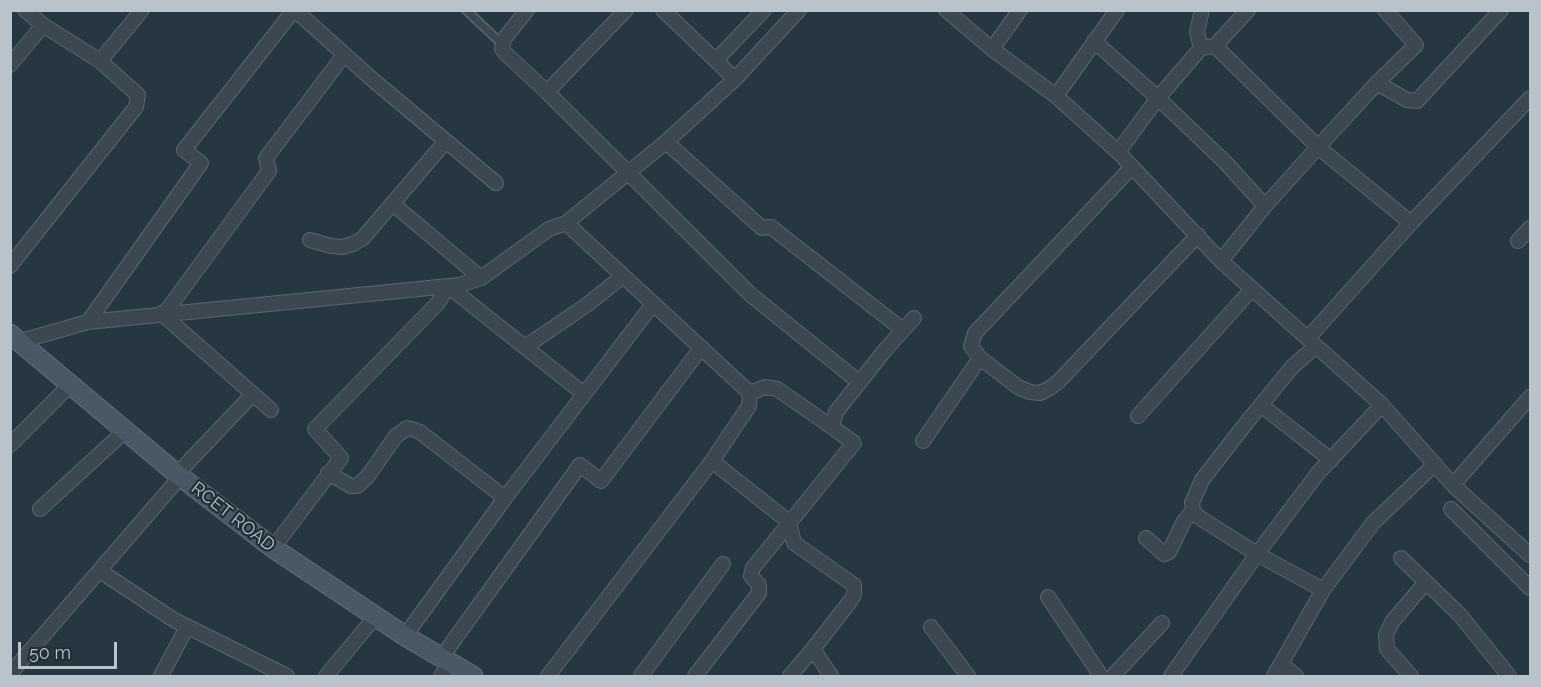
<!DOCTYPE html>
<html>
<head>
<meta charset="utf-8">
<style>
  body { margin:0 }
  #map { position:relative; width:1541px; height:687px; overflow:hidden; background:#273742; font-family:Raleway,sans-serif }
  canvas { display:block }
  .frame { position:absolute; inset:0; border:12px solid #b8c3cb; pointer-events:none }
  .scale { position:absolute; left:18px; top:642px; width:99px; height:27px; box-sizing:border-box; border:3px solid #b8c3cb; border-top:0; padding-left:8px; font-size:18px; line-height:21px; white-space:nowrap; color:#b8c3cb; -webkit-text-stroke:4px #202e37; paint-order:stroke }
</style>
</head>
<body>
<div id="map">
<canvas width="1541" height="687"></canvas>
<div class="frame"></div>
<div class="scale">50 m</div>
</div>
<script>
const ctx = document.querySelector('canvas').getContext('2d');
ctx.lineJoin = 'round';
function poly(rows) {
  const path = new Path2D();
  for (const r of rows) {
    path.moveTo(r[0], r[1]);
    for (let i = 2; i < r.length; i += 2) path.lineTo(r[i], r[i + 1]);
  }
  return path;
}
function stroke(path, color, width, dash) {
  ctx.strokeStyle = color;
  ctx.lineWidth = width;
  ctx.lineCap = dash ? 'butt' : 'round';
  ctx.setLineDash(dash || []);
  ctx.stroke(path);
}
function drawText(font, color, halo, rows, align = 'center') {
  ctx.font = font + ' Raleway,sans-serif';
  ctx.lineWidth = 4.5;
  ctx.setLineDash([]);
  ctx.textBaseline = 'middle';
  ctx.strokeStyle = halo;
  ctx.fillStyle = color;
  for (const [text, x, y, turn = 0] of rows) {
    ctx.save();
    ctx.translate(x, y);
    ctx.rotate((+turn || 0) * Math.PI / 180);
    ctx.textAlign = isNaN(turn) ? turn : align;
    if (halo) ctx.strokeText(text, 0, 0);
    ctx.fillText(text, 0, 0);
    ctx.restore();
  }
}
const lane = poly([
  [466,10,502,44]
]);
const street = poly([
  [25,10,43,25,100,61,142,10],
  [295,10,373,80,496,183],
  [527,10,504,39,502,49,505,53,547,92],
  [626,10,547,92,751,295,859,382],
  [663,10,735,79],
  [946,10,992,49,1056,96,1118,152,1221,261,1382,405,1453,485,1530,555],
  [1094,41,1158,98,1225,162,1265,206],
  [1215,46,1318,147,1411,223],
  [1201,48,1197,32,1202,10],
  [992,49,1020,10],
  [716,60,764,10],
  [10,65,43,25],
  [1377,83,1407,100,1417,101,1501,10],
  [1056,96,1117,10],
  [666,142,762,228,771,227,903,330],
  [1118,152,1158,98,1201,48,1215,46,1248,10],
  [393,204,481,278],
  [566,223,750,393,765,387,777,389,832,427],
  [310,240,331,246,342,247,353,244,363,238,446,141],
  [1518,241,1530,228],
  [1221,261,1265,206,1318,147,1377,83,1416,45,1385,10],
  [10,266,136,107,138,95,100,61],
  [161,313,271,410],
  [165,313,269,171,266,158,344,55],
  [88,322,201,163,184,150,294,10],
  [1308,338,1411,223,1530,98],
  [13,341,21,341,88,322,459,285,481,278,549,229,566,223,666,142,735,79,799,10],
  [525,347,588,304,623,276],
  [980,358,971,346,975,333,1132,167],
  [1261,405,1331,460],
  [1138,416,1252,289],
  [923,441,980,358,1018,387,1030,392,1040,393,1050,388,1059,381,1198,235],
  [10,445,71,384],
  [712,461,749,406,750,393],
  [328,473,351,486,357,486,367,477,396,436,407,428,412,429,420,432,505,498],
  [177,474,253,394],
  [1453,485,1530,397],
  [40,509,126,430],
  [1451,509,1530,588],
  [1146,538,1164,554,1169,552,1184,521,1193,511],
  [273,548,341,458,315,429,438,303,448,286,584,394],
  [1401,558,1460,615,1509,676],
  [100,571,174,620,287,676],
  [1323,590,1373,523,1435,464],
  [1048,597,1101,676],
  [931,627,968,676],
  [405,636,505,498,653,304],
  [441,658,580,465,601,481,701,348],
  [1281,664,1296,676],
  [10,674,181,476],
  [161,676,187,627],
  [326,676,376,616],
  [441,676,450,664],
  [548,676,712,461,789,522,794,543,854,585,854,595,851,600,813,649,831,676],
  [641,676,723,564],
  [695,676,759,593,759,585,751,576,753,568,854,443,832,427,836,412,885,350,914,318],
  [790,676,813,649],
  [1113,676,1162,623],
  [1171,676,1257,554,1318,473,1382,405],
  [1274,676,1323,590,1257,554,1200,518,1193,511,1192,503,1202,480,1247,422,1292,367,1316,346],
  [1411,676,1387,649,1386,635,1392,622,1426,582]
]);
const secondary = poly([
  [10,334,177,474,273,548,405,636,473,676]
]);
const streetNames = [
  ["RCET ROAD",233,517,38]
];
stroke(lane, '#59666f', 10);
stroke(street, '#59666f', 16);
stroke(secondary, '#59666f', 21);
stroke(lane, '#3b4851', 7);
stroke(street, '#3b4851', 14);
stroke(secondary, '#495864', 18);
drawText('18px', '#b8c3cb', '#202e37', streetNames);
</script>
</body>
</html>
